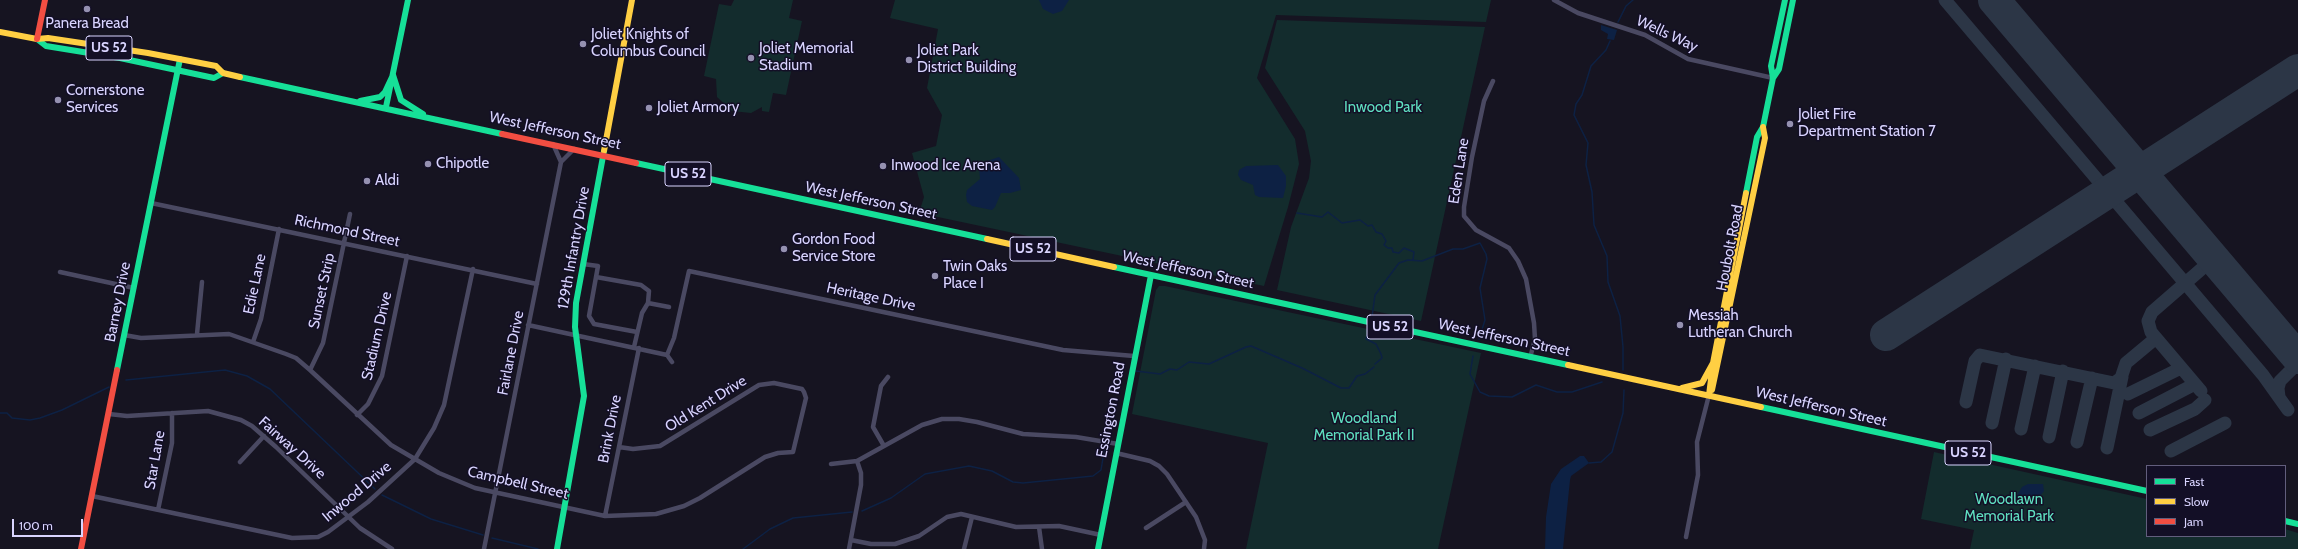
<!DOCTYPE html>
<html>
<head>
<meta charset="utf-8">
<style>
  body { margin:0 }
  #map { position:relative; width:2298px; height:549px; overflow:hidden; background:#161421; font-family:Cabin,sans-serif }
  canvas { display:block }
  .legend { position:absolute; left:2146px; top:465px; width:140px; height:72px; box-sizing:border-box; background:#130f26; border:1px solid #625e7d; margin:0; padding:5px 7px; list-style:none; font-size:12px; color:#d9d4ff }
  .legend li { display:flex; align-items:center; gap:8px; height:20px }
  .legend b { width:20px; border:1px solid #625e7d }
  .scale { position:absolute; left:12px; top:519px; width:71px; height:18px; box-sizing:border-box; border:2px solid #d9d4ff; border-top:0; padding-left:5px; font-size:12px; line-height:14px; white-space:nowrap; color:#d9d4ff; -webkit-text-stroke:3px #130f26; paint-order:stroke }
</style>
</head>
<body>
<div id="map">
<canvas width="2298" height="549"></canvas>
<ul class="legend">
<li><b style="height:5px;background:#16e098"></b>Fast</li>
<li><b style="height:5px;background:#ffcf43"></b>Slow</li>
<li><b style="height:5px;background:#f24e42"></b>Jam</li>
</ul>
<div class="scale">100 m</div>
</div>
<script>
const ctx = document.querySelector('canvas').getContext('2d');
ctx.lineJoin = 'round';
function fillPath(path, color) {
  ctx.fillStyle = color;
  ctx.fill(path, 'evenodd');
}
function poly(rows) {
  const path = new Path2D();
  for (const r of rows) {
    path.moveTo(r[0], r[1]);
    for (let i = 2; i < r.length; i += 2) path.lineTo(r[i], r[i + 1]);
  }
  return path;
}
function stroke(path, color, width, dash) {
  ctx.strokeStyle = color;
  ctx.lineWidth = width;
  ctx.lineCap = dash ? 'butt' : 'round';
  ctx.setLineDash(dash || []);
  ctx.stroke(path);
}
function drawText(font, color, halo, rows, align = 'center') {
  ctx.font = font + ' Cabin,sans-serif';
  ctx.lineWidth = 3;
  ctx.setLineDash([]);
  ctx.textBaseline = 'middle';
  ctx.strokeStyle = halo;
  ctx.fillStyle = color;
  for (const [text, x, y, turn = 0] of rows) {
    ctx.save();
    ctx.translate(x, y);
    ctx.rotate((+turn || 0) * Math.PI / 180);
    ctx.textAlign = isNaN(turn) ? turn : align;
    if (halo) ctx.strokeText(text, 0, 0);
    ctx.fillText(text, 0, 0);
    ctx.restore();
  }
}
const green = poly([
  [734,0,793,0,789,18,802,21,786,95,773,93,769,112,762,111,762,107,751,113,732,111,717,97,716,79,704,76,719,4,731,6],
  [895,0,1491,0,1486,22,1276,15,1257,78,1295,139,1299,164,1288,207,1264,286,919,213,924,197,912,153,936,146,942,115,927,88,938,29,890,18],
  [1277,20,1485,27,1421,321,1277,290,1291,227,1309,178,1311,161,1305,131,1265,68],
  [1159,286,1165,286,1481,353,1438,549,1246,549,1268,443,1132,414,1156,290],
  [1934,452,2147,499,2147,536,2285,536,2285,529,2298,533,2298,549,1970,549,1974,530,1921,519]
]);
const water = poly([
  [1039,0,1069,0,1062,11,1053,14,1043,9],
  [1601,25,1617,30,1614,40,1607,39,1608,34,1601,30],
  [999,157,1019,178,1021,190,1010,193,1001,193,995,207,992,210,972,206,967,202,966,195,967,190,980,179,979,166,984,162],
  [1278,165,1286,176,1286,186,1283,198,1259,197,1255,195,1253,185,1241,180,1238,175,1239,170,1246,166],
  [1580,456,1584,456,1589,463,1571,476,1570,480,1563,549,1545,549,1546,517,1551,484,1561,469],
  [2028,484,2043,484,2044,491,2034,503,2016,503,2015,498,2022,487]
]);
const stream = poly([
  [1618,22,1626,6,1633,0],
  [1610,41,1606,50,1591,66,1582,95,1576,104,1574,115,1588,143,1586,165,1592,192,1594,225,1607,256,1608,282,1620,316,1623,347,1623,370],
  [1297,213,1322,217,1328,212,1342,223,1360,220,1368,226,1372,225,1376,232,1382,234,1386,241,1384,245,1388,248,1392,248,1393,252,1399,253,1404,248,1414,252,1413,260],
  [1372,317,1375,295,1399,263,1408,260,1422,261,1453,249,1463,249,1480,243,1486,254,1487,259,1480,288,1485,320,1479,339],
  [1368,333,1366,339,1376,344,1381,354,1382,358,1375,364],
  [1473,356,1470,374,1480,392,1489,396,1512,397,1536,385,1557,392,1572,392,1602,382],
  [1136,371,1160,374,1170,369,1177,370,1189,362,1209,364,1246,347,1251,346,1302,368,1341,388,1349,388,1357,376,1365,374,1374,367],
  [126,380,215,371,225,370,247,376,270,389,375,489],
  [0,413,7,413,12,418,30,420,40,418,62,410,109,387],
  [1589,463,1601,462,1612,452,1623,413,1624,390],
  [382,495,431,519,483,535],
  [862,511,891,498,925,474,969,466,992,471,1013,482,1023,483,1093,476,1101,470,1105,446],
  [492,538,538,549],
  [743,549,770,529,793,518,852,512]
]);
const taxiway = poly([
  [1945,0,2263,375,2288,410],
  [2201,391,2151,332,2148,321,2152,312,2213,259],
  [2128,394,2181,368],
  [2279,397,2278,388,2280,381,2298,363],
  [1966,402,1975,361,1980,355,2114,383,2121,378,2126,363,2156,338],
  [2139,413,2195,384],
  [1992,423,2006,359],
  [2021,429,2035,366],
  [2150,430,2195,409,2205,400],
  [2049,437,2063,371],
  [2077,442,2092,378],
  [2107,448,2122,377],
  [2171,451,2225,423]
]);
const runway = poly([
  [1994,0,2298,358],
  [1886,335,2298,70]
]);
const street = poly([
  [1554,0,1578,13,1645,35,1688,59,1773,78],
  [1493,81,1484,101,1472,157,1464,207,1464,216,1476,230,1509,248,1518,261,1526,279,1534,323,1535,339,1530,358],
  [561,162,574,149],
  [151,203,537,284],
  [583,264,598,266,589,316,594,324,637,332],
  [60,272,134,288],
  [596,277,641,285,649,291,648,303],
  [528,325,667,355,672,362],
  [197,334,202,282],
  [124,335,141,338,229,334,286,354,296,358,310,370,391,445,439,473,475,488,605,516,656,514,684,506,700,498,765,457,778,453,793,452,806,398,804,392,802,389,774,383,759,385,660,446,633,449,619,447],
  [253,342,261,319,279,229],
  [634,347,642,313,648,303,669,307],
  [667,355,674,338,689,271,1063,350,1134,356],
  [310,370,323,343,350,214],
  [109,414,127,416,208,411,241,420,252,426,276,447,360,528,392,549],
  [357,415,368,404,382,376,407,256],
  [884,446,873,427,881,386,888,377],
  [1116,453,1150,461,1159,466,1167,474,1196,517,1205,540,1204,549],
  [240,462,264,436],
  [831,464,857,461,922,425,942,419,959,419,977,422,1023,434,1076,437,1118,444],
  [92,496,292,538,318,537,328,532,368,502,415,459,434,428,444,405,473,269],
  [158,510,172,443,172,413],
  [605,516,639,348],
  [1039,527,1042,549],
  [1146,528,1186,502],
  [1686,537,1698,475,1697,442,1709,395],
  [851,540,871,544,895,544,919,536,947,517,961,514,1016,527,1059,526,1101,535],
  [484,549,561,162,553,144],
  [849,549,861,485,861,473,857,461],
  [964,549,972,517]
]);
const fast = poly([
  [37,39,46,46,120,58,214,78,223,73],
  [393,75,401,100,423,114],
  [240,77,502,134],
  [1773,78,1779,69,1793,0],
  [360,101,380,97,385,92,393,75],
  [386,107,408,0],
  [636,163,987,239],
  [1746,193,1757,137,1763,127,1773,78,1771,66,1785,0],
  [1114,267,1568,365],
  [117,370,180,59],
  [1761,407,2147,491],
  [2285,521,2298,524],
  [557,549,584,396,575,327,576,303,604,151],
  [1098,549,1151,275]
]);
const slow = poly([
  [0,32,37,39,48,38,148,53,216,66,223,73,240,77],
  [604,151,632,0],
  [987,239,1114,267],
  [1568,365,1761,407],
  [1682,388,1702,383,1713,363],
  [1712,390,1765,138,1763,127],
  [1709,395,1713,363,1746,193]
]);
const jam = poly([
  [37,39,45,0],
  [502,134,636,163],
  [81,549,117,370]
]);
const markers = [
  [87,9,4,"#9591b1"],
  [583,44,4,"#9591b1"],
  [751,58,4,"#9591b1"],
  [909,60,4,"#9591b1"],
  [58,100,4,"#9591b1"],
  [649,108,4,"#9591b1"],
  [1790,124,4,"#9591b1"],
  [428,164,4,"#9591b1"],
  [883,166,4,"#9591b1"],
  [367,181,4,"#9591b1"],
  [784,249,4,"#9591b1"],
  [935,276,4,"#9591b1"],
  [1680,325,4,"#9591b1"]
];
const shields = [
  [109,48,46],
  [688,174,46],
  [1033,249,46],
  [1390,327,46],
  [1968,453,46]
];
const shieldNames = [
  ["US 52",109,48],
  ["US 52",688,174],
  ["US 52",1033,249],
  ["US 52",1390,327],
  ["US 52",1968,453]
];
const poiNames = [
  ["Panera Bread",87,24,"center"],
  ["Joliet Knights of",591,35],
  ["Columbus Council",591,52],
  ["Joliet Memorial",759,49],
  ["Stadium",759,66],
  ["Joliet Park",917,51],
  ["District Building",917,68],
  ["Cornerstone",66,91],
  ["Services",66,108],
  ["Joliet Armory",657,108],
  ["Joliet Fire",1798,115],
  ["Department Station 7",1798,132],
  ["Chipotle",436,164],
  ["Inwood Ice Arena",891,166],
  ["Aldi",375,181],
  ["Gordon Food",792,240],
  ["Service Store",792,257],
  ["Twin Oaks",943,267],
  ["Place I",943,284],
  ["Messiah",1688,316],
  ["Lutheran Church",1688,333]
];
const streetNames = [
  ["Wells Way",1667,34,25],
  ["West Jefferson Street",555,131,12],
  ["Eden Lane",1459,171,-81],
  ["West Jefferson Street",871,201,12],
  ["Richmond Street",347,231,12],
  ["129th Infantry Drive",574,248,-80],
  ["Houbolt Road",1730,248,-79],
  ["West Jefferson Street",1188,270,12],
  ["Edie Lane",255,284,-78],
  ["Sunset Strip",322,291,-78],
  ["Heritage Drive",871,297,12],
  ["Barney Drive",118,302,-79],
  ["Stadium Drive",377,336,-77],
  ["West Jefferson Street",1504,338,12],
  ["Fairlane Drive",511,353,-79],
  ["Old Kent Drive",706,404,-32],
  ["West Jefferson Street",1821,407,13],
  ["Essington Road",1111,410,-79],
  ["Brink Drive",610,429,-79],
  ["Fairway Drive",292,448,42],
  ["Star Lane",155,460,-80],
  ["Campbell Street",518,483,13],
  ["Inwood Drive",357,492,-40]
];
const parkNames = [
  ["Inwood Park",1383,108],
  ["Woodland",1364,419],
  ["Memorial Park II",1364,436],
  ["Woodlawn",2009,500],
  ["Memorial Park",2009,517]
];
fillPath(green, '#132c2d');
fillPath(water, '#0d2144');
stroke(stream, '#0d2144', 1.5);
stroke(taxiway, '#2c3646', 13);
stroke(runway, '#2c3646', 32);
stroke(street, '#4a4962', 4.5);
stroke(fast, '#16e098', 6);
stroke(slow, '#ffcf43', 6);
stroke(jam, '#f24e42', 6);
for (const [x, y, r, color] of markers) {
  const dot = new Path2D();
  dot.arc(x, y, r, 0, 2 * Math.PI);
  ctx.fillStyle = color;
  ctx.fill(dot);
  stroke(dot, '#130f26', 1.5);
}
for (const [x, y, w] of shields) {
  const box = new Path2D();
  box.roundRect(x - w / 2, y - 12, w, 24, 3);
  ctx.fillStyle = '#130f26';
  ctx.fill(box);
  stroke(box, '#d9d4ff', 1);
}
drawText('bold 14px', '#d9d4ff', null, shieldNames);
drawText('15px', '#d9d4ff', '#130f26', poiNames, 'left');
drawText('15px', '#d9d4ff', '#130f26', streetNames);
drawText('15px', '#5fe0c0', '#130f26', parkNames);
</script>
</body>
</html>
